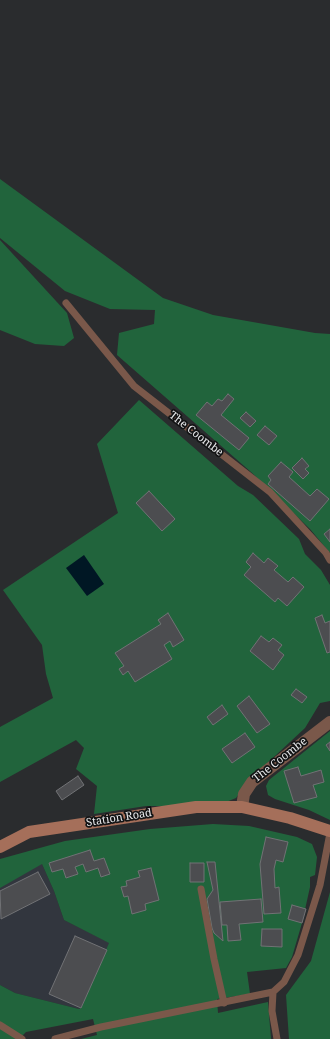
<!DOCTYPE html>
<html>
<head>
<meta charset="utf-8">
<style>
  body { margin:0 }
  canvas { display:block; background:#2a2c2e }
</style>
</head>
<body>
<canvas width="330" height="1039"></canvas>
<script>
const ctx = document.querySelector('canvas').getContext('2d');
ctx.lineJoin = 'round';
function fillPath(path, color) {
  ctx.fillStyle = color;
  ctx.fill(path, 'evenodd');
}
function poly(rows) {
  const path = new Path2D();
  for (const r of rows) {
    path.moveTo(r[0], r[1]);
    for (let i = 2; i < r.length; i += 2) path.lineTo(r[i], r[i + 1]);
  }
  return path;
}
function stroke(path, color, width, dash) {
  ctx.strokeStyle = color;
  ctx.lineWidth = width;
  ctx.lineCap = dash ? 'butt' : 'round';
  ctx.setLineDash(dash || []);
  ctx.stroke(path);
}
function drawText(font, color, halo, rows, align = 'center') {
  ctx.font = font + ' "Noto Serif",serif';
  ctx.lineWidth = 3.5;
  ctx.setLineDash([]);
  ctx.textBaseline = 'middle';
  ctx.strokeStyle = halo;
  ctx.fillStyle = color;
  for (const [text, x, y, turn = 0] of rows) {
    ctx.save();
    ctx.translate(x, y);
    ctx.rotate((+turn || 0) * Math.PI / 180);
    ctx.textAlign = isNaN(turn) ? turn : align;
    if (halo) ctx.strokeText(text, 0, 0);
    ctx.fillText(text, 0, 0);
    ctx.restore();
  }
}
const built = poly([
  [0,859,42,864,54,891,64,920,110,943,81,1008,79,1009,15,993,0,985]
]);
const green = poly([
  [0,179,163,298,213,315,315,333,330,334,330,553,310,529,251,472,117,355,119,333,154,324,155,310,110,309,65,291,0,238],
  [0,240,67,313,74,338,64,346,35,344,0,330],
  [139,400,238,486,253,495,299,539,305,554,321,570,330,585,330,701,320,703,305,728,247,782,236,798,226,802,205,801,173,806,146,806,94,814,97,786,76,769,84,748,76,740,0,782,0,727,53,698,46,674,42,645,3,590,118,513,97,444],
  [330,731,330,820,309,810,275,799,268,795,266,786,269,780],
  [213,824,249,826,297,837,312,844,317,857,315,875,310,877,310,887,302,923,292,957,286,968,247,972,250,994,217,999,218,1013,268,1002,271,1039,81,1039,97,1035,93,1019,26,1032,19,1039,0,1039,0,985,15,993,79,1009,81,1008,109,943,64,920,54,891,42,864,0,888,0,859,65,841,150,829],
  [330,892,330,1039,289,1039,286,995,311,961]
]);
const water = poly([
  [84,555,104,584,87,596,66,568]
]);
const building = poly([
  [228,394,234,399,221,415,249,438,239,450,196,415,207,402,212,406,218,399,222,401,228,394],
  [246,412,256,421,250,427,240,418,246,412],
  [265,426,277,436,269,445,257,435,265,426],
  [302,458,309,466,305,469,309,473,303,479,292,468,302,458],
  [281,462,293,472,289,477,310,496,317,489,329,499,310,521,268,484,271,480,268,476,281,462],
  [149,491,175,519,162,531,136,503,149,491],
  [330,529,330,542,324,534,330,529],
  [253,553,264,563,268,558,278,566,274,570,288,582,293,577,304,587,287,606,278,598,275,602,244,575,251,567,246,562,253,553],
  [168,613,184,640,173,647,170,641,164,645,172,659,135,682,128,671,123,675,119,669,124,666,115,653,161,624,158,620,168,613],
  [322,615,325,623,330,621,330,652,327,653,315,618,322,615],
  [261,636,269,642,273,638,282,645,278,650,284,655,273,670,250,651,261,636],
  [296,689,307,697,302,703,291,695,296,689],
  [249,696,270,724,257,733,237,706,249,696],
  [222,705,228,714,213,725,207,717,222,705],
  [245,733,255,747,232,763,222,749,245,733],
  [330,742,330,751,326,745,330,742],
  [298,767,301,776,321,770,324,782,313,785,317,797,294,803,284,771,298,767],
  [78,776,84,785,62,800,56,791,78,776],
  [266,837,288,842,283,862,276,860,274,869,275,888,279,887,281,913,264,914,260,864,266,837],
  [90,850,94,861,104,858,110,874,101,877,98,868,86,872,83,864,75,867,78,874,66,878,63,869,52,872,49,863,90,850],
  [207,862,215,862,223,941,214,933,212,928,207,899,213,890,207,862],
  [190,863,204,863,204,882,190,882,190,863],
  [151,868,159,900,145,904,146,910,132,914,128,896,124,897,121,887,127,886,126,881,140,877,138,871,151,868],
  [38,872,50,894,1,919,0,891,38,872],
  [261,899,263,922,239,924,241,940,228,941,227,925,222,925,220,902,261,899],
  [292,905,306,909,302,923,288,919,292,905],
  [262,929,282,929,282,947,261,946,262,929],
  [75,936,107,950,81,1008,49,994,75,936]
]);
const lane = poly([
  [66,303,134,386,270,492,326,553,330,560],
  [201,889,214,959,224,1003],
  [273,992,272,1011,277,1039],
  [0,1025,22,1039],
  [55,1039,101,1027,273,992,284,982,298,955,320,885,330,833]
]);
const street = poly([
  [242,807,244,794,252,782,330,722]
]);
const secondary = poly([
  [0,847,29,832,196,807,242,807,290,818,330,831]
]);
const streetNames = [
  ["The Coombe",196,434,38],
  ["The Coombe",280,760,-38],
  ["Station Road",119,818,-9]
];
fillPath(built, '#32363e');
fillPath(green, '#21643c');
fillPath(water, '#001724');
fillPath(building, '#4c4d50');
stroke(building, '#717275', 1);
stroke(lane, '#7a584a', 7);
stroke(street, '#7a584a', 12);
stroke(secondary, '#a56f5a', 12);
drawText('11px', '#e9eaec', '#131415', streetNames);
</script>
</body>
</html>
